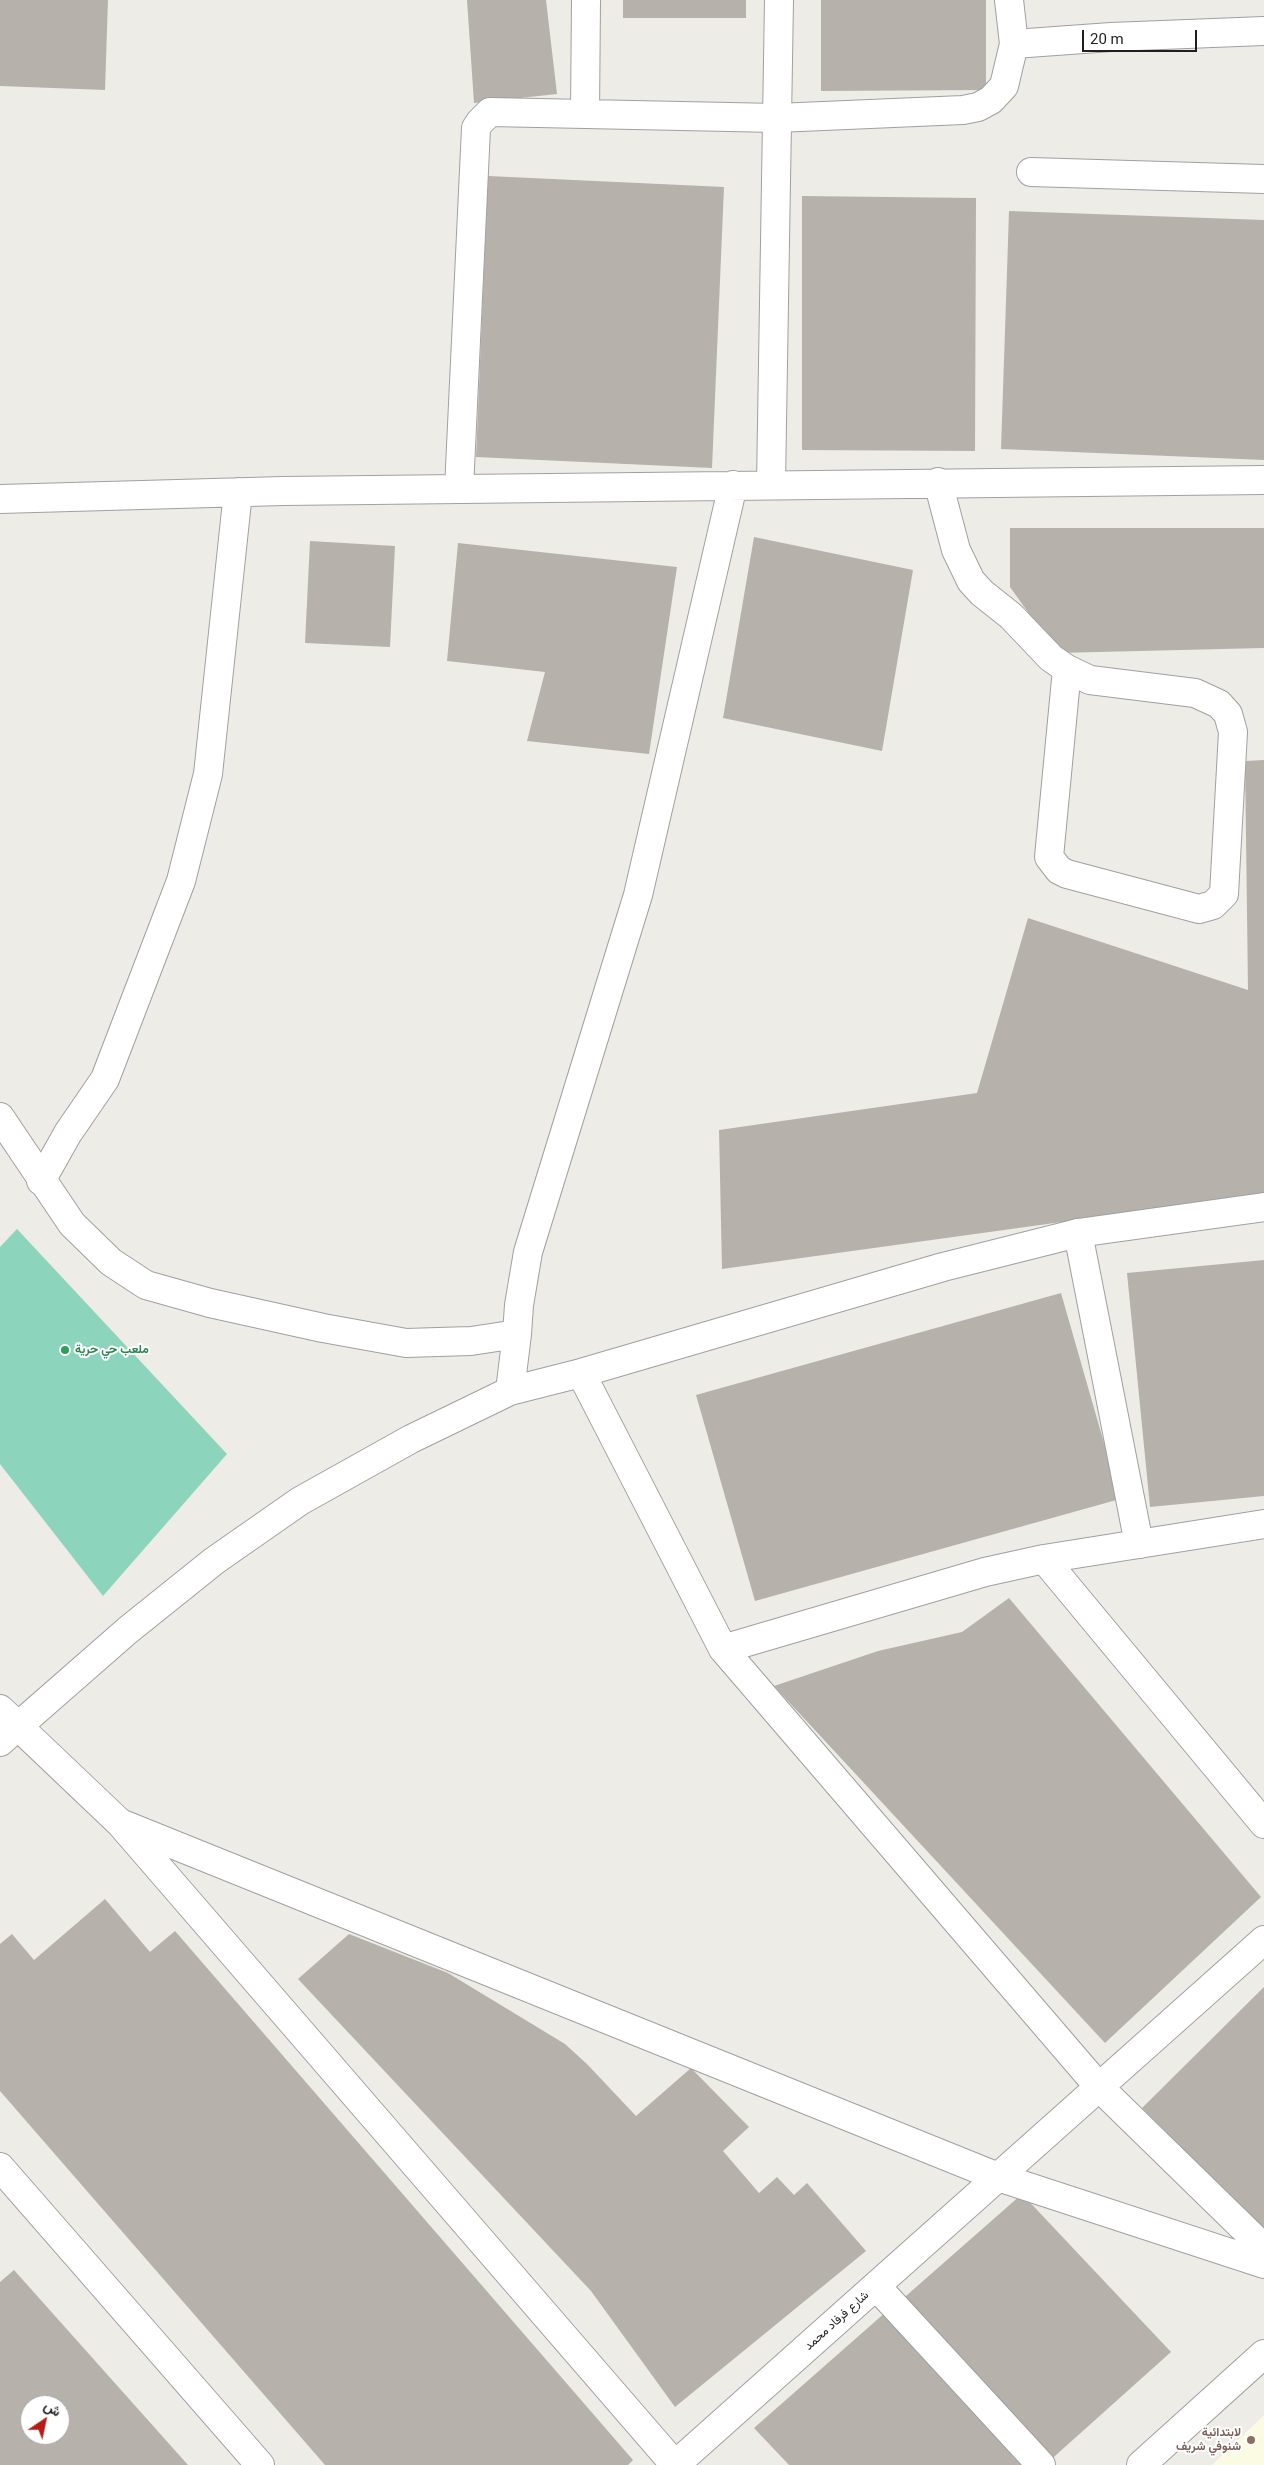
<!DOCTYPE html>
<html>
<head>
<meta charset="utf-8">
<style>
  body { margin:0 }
  #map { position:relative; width:1264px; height:2465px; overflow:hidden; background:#eeece6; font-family:Roboto,Vazirmatn,sans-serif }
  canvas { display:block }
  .north { position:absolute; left:20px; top:2395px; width:50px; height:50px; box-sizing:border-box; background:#fff; border:1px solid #a5a5a5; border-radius:50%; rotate:34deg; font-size:14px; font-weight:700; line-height:20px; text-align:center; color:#1f1f1f }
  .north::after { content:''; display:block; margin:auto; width:18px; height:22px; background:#b61d17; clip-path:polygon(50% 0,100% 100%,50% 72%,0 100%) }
  .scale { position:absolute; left:1082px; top:30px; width:115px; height:22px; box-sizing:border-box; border:2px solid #1f1f1f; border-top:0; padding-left:6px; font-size:15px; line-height:18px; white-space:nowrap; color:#1f1f1f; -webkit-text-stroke:4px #fff; paint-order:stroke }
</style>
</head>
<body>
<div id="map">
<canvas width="1264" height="2465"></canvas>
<div class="north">ش</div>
<div class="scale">20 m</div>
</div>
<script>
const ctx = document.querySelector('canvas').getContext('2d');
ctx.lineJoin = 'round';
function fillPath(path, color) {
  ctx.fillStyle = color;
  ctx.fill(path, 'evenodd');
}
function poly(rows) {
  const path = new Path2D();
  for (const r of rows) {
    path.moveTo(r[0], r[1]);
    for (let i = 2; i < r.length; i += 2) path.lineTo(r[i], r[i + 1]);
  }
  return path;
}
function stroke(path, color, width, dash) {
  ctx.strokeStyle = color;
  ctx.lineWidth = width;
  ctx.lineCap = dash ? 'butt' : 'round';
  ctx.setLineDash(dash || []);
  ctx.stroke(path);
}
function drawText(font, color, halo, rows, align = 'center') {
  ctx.font = font + ' Roboto,Vazirmatn,sans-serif';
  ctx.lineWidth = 4;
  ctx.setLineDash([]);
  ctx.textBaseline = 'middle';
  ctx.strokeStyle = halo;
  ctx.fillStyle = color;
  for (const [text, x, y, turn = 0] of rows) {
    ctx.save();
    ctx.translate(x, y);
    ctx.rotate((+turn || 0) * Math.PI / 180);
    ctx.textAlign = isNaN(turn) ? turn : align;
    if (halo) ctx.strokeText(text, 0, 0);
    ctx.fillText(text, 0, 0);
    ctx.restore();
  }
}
const education = poly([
  [1264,2415,1264,2465,1211,2465,1212,2465]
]);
const pitch = poly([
  [17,1229,227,1454,103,1596,0,1464,0,1247]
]);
const building = poly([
  [0,0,108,0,105,90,0,86],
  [467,0,546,0,557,94,474,103],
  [623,0,746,0,746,18,623,18],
  [821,0,986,0,986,90,821,91],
  [488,176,724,187,712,468,476,457],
  [802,196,976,198,975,451,802,450],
  [1009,211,1264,220,1264,460,1001,449],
  [1010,528,1264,528,1264,648,1057,653,1010,587],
  [754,537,913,570,882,751,723,718],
  [310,541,395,546,390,647,305,643],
  [458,543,677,567,649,754,527,741,545,672,447,661],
  [1264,760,1264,1194,722,1269,719,1130,977,1093,1028,918,1248,990,1245,761],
  [1264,1260,1264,1496,1150,1507,1127,1273],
  [1061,1293,1120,1499,755,1601,696,1395],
  [1009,1598,1261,1897,1105,2043,774,1686,878,1651,962,1632],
  [105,1899,150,1952,175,1931,633,2460,628,2465,325,2465,0,2091,0,1944,12,1934,34,1960],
  [349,1934,448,1973,565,2044,587,2064,636,2116,691,2068,749,2127,723,2151,759,2193,777,2177,794,2195,807,2183,866,2251,675,2407,591,2291,298,1979],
  [1264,1987,1264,2229,1142,2108],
  [1022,2194,1171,2352,1046,2464,898,2303],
  [14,2270,188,2465,0,2465,0,2282],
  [30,2405,60,2405,60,2435,30,2435],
  [887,2311,1026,2465,789,2465,754,2428]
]);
const pedestrian = poly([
  [1078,1233,1139,1544]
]);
const minor = poly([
  [1009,0,1014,44,1111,37,1264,31],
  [585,114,586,0],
  [1031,172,1264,179],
  [938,482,956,550,971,581,982,593,1011,616,1051,658,1067,669],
  [771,484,779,0],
  [459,489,476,128,480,122,490,112,777,118,963,110,978,107,991,100,1004,86,1014,44],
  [0,499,283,491,1264,480],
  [1067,669,1090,680,1195,693,1219,704,1228,714,1233,732,1224,894,1213,905,1199,909,1067,874,1059,870,1049,857,1067,669],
  [0,1117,72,1224,111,1262,146,1285,210,1303,323,1328,406,1343,471,1341,517,1334],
  [41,1181,68,1133,105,1079,181,881,208,774,238,492],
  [581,1373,723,1649,1099,2087,1264,2248],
  [510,1391,517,1334,519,1305,528,1252,638,895,733,485],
  [1044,1559,1264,1824],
  [723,1649,985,1572,1044,1559,1264,1524],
  [0,1709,120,1823,675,2465],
  [0,1742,128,1630,214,1561,300,1501,411,1439,510,1391,581,1373,943,1267,1078,1233,1264,1207],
  [120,1823,998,2177,1264,2264],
  [0,2167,260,2465],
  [876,2286,1041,2465],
  [675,2465,1264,1940],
  [1141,2465,1264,2354]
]);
const markers = [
  [65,1350,5,"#2e9e5b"],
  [1251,2440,5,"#8d6e63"]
];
const leisureNames = [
  ["ملعب حي حرية",75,1350]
];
const streetNames = [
  ["شارع فرفاد محمد",837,2321,-42]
];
const educationNames = [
  ["لابتدائية",1241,2433],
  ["شنوفي شريف",1241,2447]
];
fillPath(education, '#fafbe2');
fillPath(pitch, '#8dd4bc');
fillPath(building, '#b7b1ac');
stroke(pedestrian, '#a0a0a0', 30);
stroke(minor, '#a0a0a0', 30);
stroke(pedestrian, '#fff', 28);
stroke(minor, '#fff', 28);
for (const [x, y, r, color] of markers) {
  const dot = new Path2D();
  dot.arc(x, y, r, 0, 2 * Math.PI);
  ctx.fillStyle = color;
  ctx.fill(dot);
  stroke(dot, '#fff', 2);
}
drawText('bold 12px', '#27864d', '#fff', leisureNames, 'left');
drawText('12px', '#1f1f1f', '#fff', streetNames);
drawText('bold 12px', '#785e54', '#fff', educationNames, 'right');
</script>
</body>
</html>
